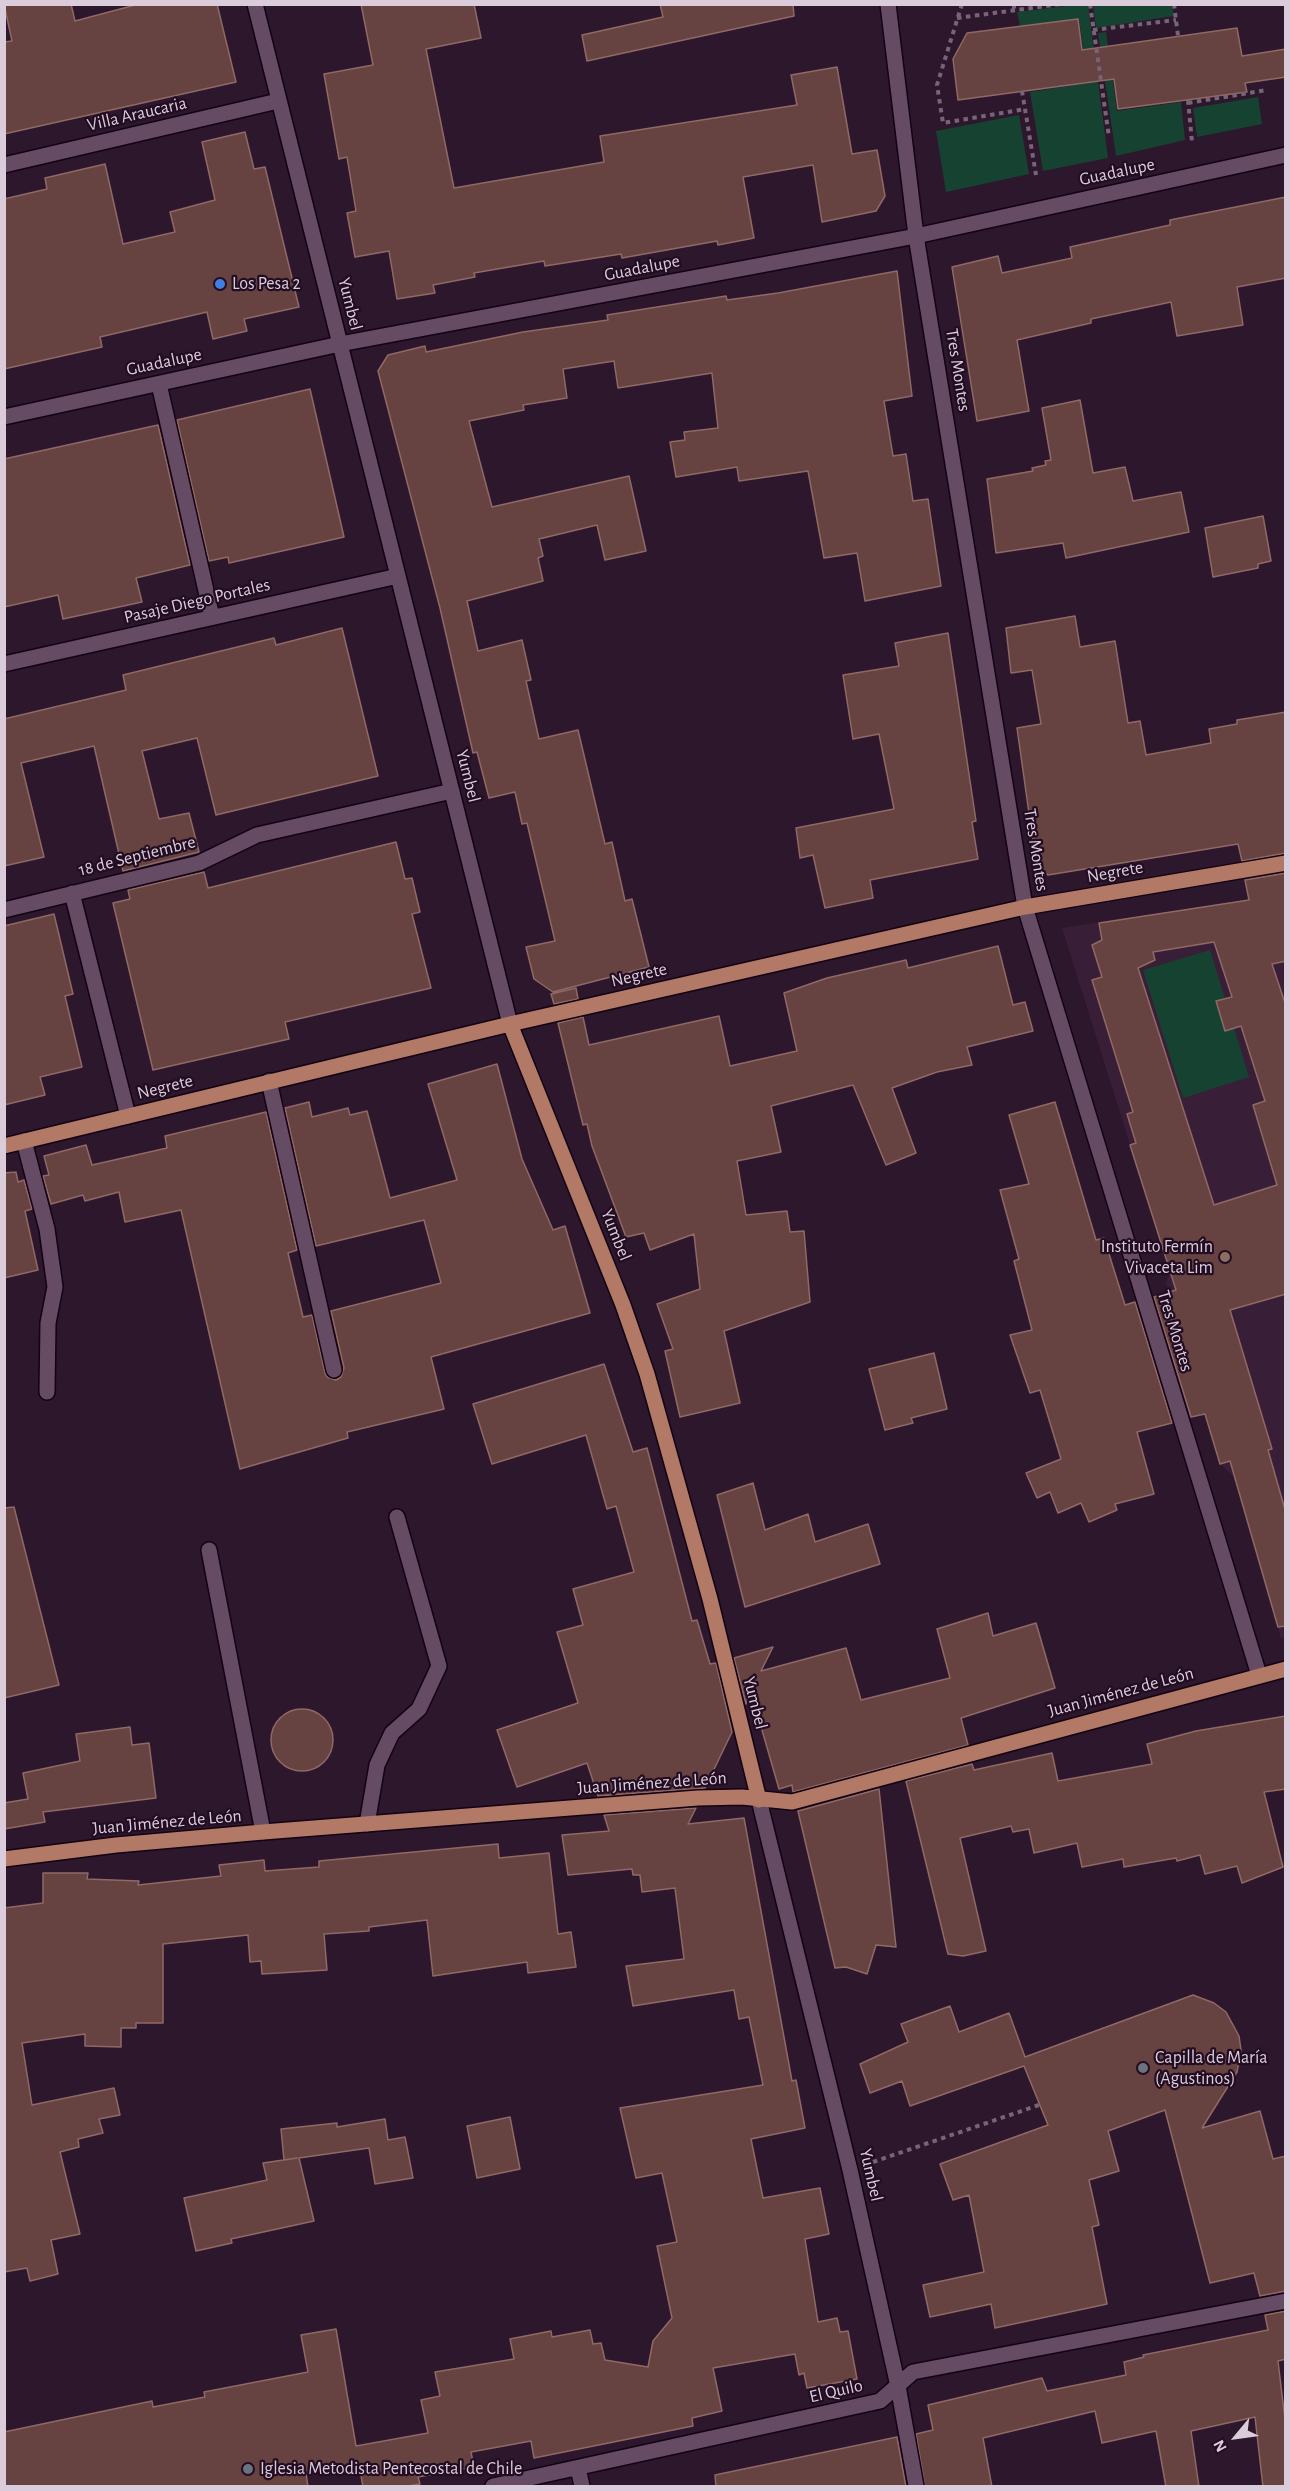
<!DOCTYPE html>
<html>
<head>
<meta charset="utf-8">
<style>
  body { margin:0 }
  #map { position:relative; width:1290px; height:2491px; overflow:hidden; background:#2c172c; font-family:"Alegreya Sans",sans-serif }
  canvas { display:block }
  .frame { position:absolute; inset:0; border:6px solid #daccda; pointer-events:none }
  .north { position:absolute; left:1206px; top:2407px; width:60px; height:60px; -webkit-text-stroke:4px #220d22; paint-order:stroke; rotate:241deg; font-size:16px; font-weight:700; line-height:24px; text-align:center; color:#daccda }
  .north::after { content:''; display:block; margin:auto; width:21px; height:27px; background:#daccda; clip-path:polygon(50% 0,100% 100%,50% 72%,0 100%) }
</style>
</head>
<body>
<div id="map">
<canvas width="1290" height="2491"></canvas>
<div class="frame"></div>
<div class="north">N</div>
</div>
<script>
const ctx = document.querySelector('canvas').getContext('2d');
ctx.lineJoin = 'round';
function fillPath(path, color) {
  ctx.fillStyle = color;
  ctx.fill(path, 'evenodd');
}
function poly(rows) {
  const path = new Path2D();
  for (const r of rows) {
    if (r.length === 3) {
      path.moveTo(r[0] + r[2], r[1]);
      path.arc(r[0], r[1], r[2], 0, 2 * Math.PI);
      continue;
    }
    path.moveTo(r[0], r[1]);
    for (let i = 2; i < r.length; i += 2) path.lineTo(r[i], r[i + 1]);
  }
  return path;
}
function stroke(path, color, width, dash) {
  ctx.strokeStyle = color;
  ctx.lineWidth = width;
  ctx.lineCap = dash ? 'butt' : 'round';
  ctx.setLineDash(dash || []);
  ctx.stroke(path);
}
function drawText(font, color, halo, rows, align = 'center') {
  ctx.font = font + ' "Alegreya Sans",sans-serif';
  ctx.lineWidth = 4.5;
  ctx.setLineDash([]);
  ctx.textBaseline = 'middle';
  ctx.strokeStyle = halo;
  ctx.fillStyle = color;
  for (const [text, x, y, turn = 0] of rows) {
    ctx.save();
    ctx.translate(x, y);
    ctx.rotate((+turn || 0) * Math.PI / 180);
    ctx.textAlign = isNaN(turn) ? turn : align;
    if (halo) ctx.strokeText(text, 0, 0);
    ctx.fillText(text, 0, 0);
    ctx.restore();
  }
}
const built = poly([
  [1285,887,1285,1638,1281,1639,1235,1478,1220,1464,1166,1283,1170,1272,1062,928,1269,897]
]);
const green = poly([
  [1075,5,1088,5,1108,158,1043,171,1030,92,1088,83,1079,19,1020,26,1017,12],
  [1093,5,1172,5,1174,16,1096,28],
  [1106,32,1117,111,1181,102,1185,140,1116,156,1098,33],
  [1258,97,1262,124,1197,137,1193,108],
  [1019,115,1029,174,946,192,936,131],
  [1210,950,1249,1077,1183,1098,1143,970]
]);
const building = poly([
  [4,4,71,4,75,21,139,4,217,4,236,82,4,134,4,42,12,41,4,4],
  [361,4,474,4,481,38,426,49,454,188,604,162,600,136,797,105,791,75,837,67,852,154,877,150,885,196,876,211,822,222,813,165,743,177,754,238,718,245,717,241,622,258,621,254,545,266,544,261,474,273,475,277,433,285,435,293,397,299,389,251,355,257,347,213,356,211,347,157,339,159,324,74,373,65,361,4],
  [660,4,793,4,794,16,587,61,582,35,663,17,660,4],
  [1078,19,1082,50,1237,28,1242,56,1286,49,1286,77,1245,83,1247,92,1118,109,1114,79,958,100,953,59,967,33,1078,19],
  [245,132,254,169,265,167,299,307,244,319,247,331,213,339,207,312,100,337,102,347,4,369,4,199,47,189,45,178,105,164,123,244,175,232,170,212,215,200,202,142,245,132],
  [1286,197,1286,278,1237,287,1243,325,1177,336,1171,302,1091,319,1091,323,1017,340,1029,411,977,421,952,267,998,256,1002,273,1072,258,1070,247,1170,225,1170,220,1286,197],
  [897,271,912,396,884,401,893,456,906,454,913,501,928,499,941,586,865,601,857,553,824,558,808,471,739,481,737,467,676,477,670,442,685,440,684,432,718,428,712,373,618,388,614,361,563,369,567,398,523,405,524,410,469,421,492,507,629,476,646,551,605,560,597,525,539,539,543,556,538,558,543,581,467,601,478,651,522,640,531,680,526,681,539,739,578,730,605,844,612,842,625,901,632,899,649,967,553,992,534,979,526,947,555,941,527,823,522,824,515,792,489,798,477,752,473,753,440,608,378,371,388,355,425,346,426,352,523,332,608,320,607,315,726,296,727,300,778,293,897,271],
  [310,389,344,537,229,563,228,557,209,561,177,420,310,389],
  [1080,400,1093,473,1125,467,1133,501,1181,492,1189,532,1066,558,1063,543,996,553,987,479,1033,471,1032,468,1046,465,1045,461,1051,460,1042,408,1080,400],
  [158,425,190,565,136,578,142,602,63,619,58,595,4,607,4,459,158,425],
  [1263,516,1271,561,1258,564,1258,568,1213,577,1205,528,1263,516],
  [1075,616,1080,647,1115,641,1128,723,1140,721,1146,755,1211,743,1209,729,1237,724,1237,720,1286,712,1286,853,1242,861,1238,844,1048,875,1036,863,1017,728,1041,724,1032,670,1011,673,1006,628,1075,616],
  [342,628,378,776,216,815,197,738,142,751,159,819,189,813,199,852,123,871,94,746,21,763,44,857,4,866,4,719,126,690,123,675,274,638,276,645,342,628],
  [948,633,976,821,972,822,978,859,870,880,873,898,825,908,813,855,800,858,796,828,894,809,879,734,853,739,843,675,899,666,895,643,948,633],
  [396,842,405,879,412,878,420,912,412,914,431,988,285,1022,289,1039,153,1070,113,903,130,899,128,890,204,872,208,888,396,842],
  [1286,873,1286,961,1272,964,1286,1006,1286,1294,1230,1310,1272,1449,1268,1450,1286,1513,1286,1626,1278,1627,1230,1461,1220,1464,1205,1414,1191,1417,1154,1297,1176,1290,1130,1145,1136,1143,1127,1114,1133,1112,1092,980,1102,977,1092,945,1102,940,1099,923,1249,900,1245,880,1286,873],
  [1214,942,1232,997,1216,1001,1225,1031,1241,1026,1265,1101,1253,1105,1277,1185,1214,1205,1138,968,1155,960,1153,952,1214,942],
  [54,914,73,994,65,996,82,1067,40,1077,45,1095,4,1105,4,926,54,914],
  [998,946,1013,1005,1025,1002,1033,1031,967,1047,972,1065,937,1072,892,1088,916,1153,886,1165,853,1085,771,1106,781,1152,737,1161,746,1215,787,1211,790,1232,804,1231,810,1302,724,1331,740,1403,680,1417,665,1351,673,1349,657,1304,700,1289,694,1234,650,1250,644,1233,626,1237,592,1146,587,1124,583,1125,558,1023,583,1017,589,1045,719,1016,730,1066,797,1051,784,993,827,978,906,960,908,968,998,946],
  [576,988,578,999,554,1004,551,994,576,988],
  [497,1064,522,1159,553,1230,565,1226,590,1313,431,1357,444,1409,347,1432,348,1438,240,1469,181,1210,125,1222,119,1192,85,1201,83,1195,51,1204,43,1176,49,1175,44,1156,86,1145,92,1165,167,1148,165,1136,266,1112,297,1250,288,1253,303,1317,312,1315,325,1373,327,1377,336,1380,341,1377,344,1368,331,1311,441,1283,424,1220,316,1246,285,1108,309,1102,312,1117,348,1108,350,1115,367,1111,390,1198,457,1180,428,1084,497,1064],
  [1055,1102,1096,1240,1104,1238,1125,1305,1135,1302,1172,1423,1137,1432,1154,1494,1115,1504,1117,1510,1089,1522,1081,1503,1058,1513,1050,1492,1037,1498,1026,1473,1061,1459,1040,1390,1030,1393,1010,1335,1032,1330,1014,1261,1019,1259,1000,1190,1029,1184,1009,1115,1055,1102],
  [16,1172,18,1182,24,1180,32,1209,25,1211,38,1270,4,1278,4,1173,16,1172],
  [934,1353,947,1409,911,1418,913,1423,885,1430,869,1369,934,1353],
  [604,1364,633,1452,647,1448,692,1621,697,1620,710,1664,716,1663,732,1732,705,1788,598,1796,587,1763,517,1787,497,1730,578,1703,557,1632,583,1625,573,1589,634,1572,616,1506,607,1509,586,1435,492,1464,473,1404,604,1364],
  [753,1483,765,1530,808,1514,815,1542,868,1524,880,1564,745,1607,717,1495,753,1483],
  [14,1507,59,1685,4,1698,4,1508,14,1507],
  [988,1613,993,1636,1036,1623,1055,1688,961,1718,968,1745,793,1792,792,1785,779,1789,751,1692,746,1704,734,1658,773,1647,761,1671,846,1648,861,1700,950,1678,937,1629,988,1613],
  [302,1740,31],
  [1286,1716,1286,1789,1264,1792,1283,1867,1242,1883,1237,1866,1205,1874,1200,1855,1177,1861,1176,1858,1124,1867,1123,1859,1082,1867,1077,1843,1034,1853,1029,1829,1013,1832,1011,1826,960,1838,986,1951,963,1956,948,1954,906,1781,972,1764,974,1770,1052,1753,1058,1781,1152,1764,1147,1744,1196,1731,1286,1716],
  [130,1727,132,1745,149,1743,156,1798,43,1812,45,1822,4,1829,4,1803,28,1799,23,1773,80,1761,76,1734,130,1727],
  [879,1789,896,1947,876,1945,867,1974,846,1967,835,1968,798,1811,879,1789],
  [696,1808,688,1824,744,1818,792,2081,796,2080,805,2128,751,2139,763,2198,820,2188,829,2234,805,2239,818,2322,837,2318,840,2332,848,2331,857,2379,807,2388,804,2373,799,2375,795,2354,713,2368,722,2411,692,2418,693,2426,534,2458,531,2441,471,2452,474,2467,418,2477,420,2484,403,2487,363,2487,359,2464,306,2473,308,2487,4,2487,4,2432,152,2401,153,2407,205,2397,204,2392,308,2372,301,2335,336,2329,356,2446,428,2433,421,2400,440,2396,435,2372,514,2359,510,2339,551,2331,552,2337,590,2330,593,2344,601,2343,605,2360,648,2367,653,2341,672,2318,657,2246,677,2242,662,2173,636,2178,620,2108,763,2085,749,2017,739,2019,734,1990,633,2006,626,1966,684,1959,675,1888,642,1892,640,1875,633,1875,632,1869,568,1875,562,1835,609,1831,604,1815,696,1808],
  [498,1844,499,1858,549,1853,558,1934,571,1932,576,1967,528,1973,527,1962,433,1976,427,1920,369,1927,369,1931,324,1934,327,1970,262,1974,261,1961,250,1962,248,1935,163,1944,163,2023,136,2023,136,2028,121,2028,121,2047,85,2046,85,2034,22,2043,32,2105,114,2088,120,2115,99,2119,103,2133,78,2139,79,2147,60,2152,80,2234,51,2240,58,2274,30,2281,27,2268,4,2272,4,1908,43,1903,43,1873,88,1873,87,1879,139,1881,138,1885,221,1876,219,1865,264,1860,265,1871,319,1867,319,1861,498,1844],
  [1193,1995,1214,2003,1226,2012,1239,2036,1241,2050,1237,2072,1202,2128,1260,2111,1273,2159,1286,2156,1286,2291,1260,2296,1254,2273,1210,2283,1165,2110,1108,2131,1119,2171,1089,2180,1099,2225,1092,2227,1107,2304,995,2328,991,2304,930,2317,923,2285,984,2272,969,2195,953,2200,940,2164,1048,2125,1024,2066,910,2106,902,2081,870,2093,860,2064,908,2042,901,2024,950,2006,959,2032,1009,2013,1025,2057,1193,1995],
  [510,2117,520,2169,477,2178,467,2126,510,2117],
  [385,2119,388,2140,405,2137,413,2178,375,2184,369,2148,299,2158,314,2221,231,2239,232,2243,196,2251,184,2198,267,2180,263,2163,297,2158,284,2160,281,2129,337,2123,337,2127,385,2119],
  [1286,2311,1286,2359,1278,2361,1286,2428,1286,2487,1263,2487,1255,2417,1191,2431,1199,2487,1166,2487,1156,2431,1102,2443,1095,2411,983,2438,992,2487,925,2487,916,2434,933,2430,928,2405,1042,2378,1047,2391,1126,2375,1124,2362,1144,2357,1143,2355,1268,2330,1265,2315,1286,2311],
  [897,2437,906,2487,716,2487,715,2475,897,2437]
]);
const path = poly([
  [962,4,937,85,943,123,1025,109],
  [1014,4,1014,11],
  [1090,4,1109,137],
  [1174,4,1178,36],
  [957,18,1061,4],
  [1093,30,1176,20],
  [1022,91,1036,175],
  [1188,100,1192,142],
  [1188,103,1267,90],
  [873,2162,1039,2105]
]);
const minor = poly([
  [255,4,510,1024],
  [888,4,916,236,1025,907,1259,1675],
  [4,165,278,101],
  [159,384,212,617],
  [4,417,340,344,916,236,1286,155],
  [4,664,398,576],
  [72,893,128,1116],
  [4,910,199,863,257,835,452,791],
  [269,1081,334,1370],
  [24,1141,47,1229,55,1287,48,1323,47,1392],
  [209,1550,263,1832],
  [759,1800,850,2170,898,2386,916,2486],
  [367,1824,377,1765,392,1733,419,1709,439,1666,397,1517],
  [578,2468,582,2486],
  [493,2486,880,2401,913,2372,1286,2301]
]);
const major = poly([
  [510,1024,623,1305,647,1374,710,1599,759,1800],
  [4,1146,510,1024,1025,907,1286,863],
  [4,1859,116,1845,263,1832,698,1798,742,1797,792,1802,1286,1669]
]);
const markers = [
  [220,284,6,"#3f7fe0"],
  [1225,1257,6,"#8d6e63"],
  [1143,2068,6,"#6b7280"],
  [248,2469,6,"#6b7280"]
];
const streetNames = [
  ["Villa Araucaria",137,114,-13],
  ["Guadalupe",1117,172,-12],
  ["Guadalupe",642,268,-11],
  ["Yumbel",350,304,76],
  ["Guadalupe",164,362,-12],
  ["Tres Montes",958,370,81],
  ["Pasaje Diego Portales",197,601,-13],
  ["Yumbel",468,776,76],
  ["Tres Montes",1036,850,81],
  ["18 de Septiembre",137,856,-14],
  ["Negrete",1115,872,-10],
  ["Negrete",639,975,-13],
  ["Negrete",165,1087,-14],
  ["Yumbel",616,1235,68],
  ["Tres Montes",1175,1331,73],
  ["Juan Jiménez de León",1121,1692,-15],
  ["Yumbel",755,1703,76],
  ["Juan Jiménez de León",652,1783,-4],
  ["Juan Jiménez de León",167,1822,-5],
  ["Yumbel",871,2175,77],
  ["El Quilo",836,2391,-13]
];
const poiNames = [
  ["Los Pesa 2",232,284],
  ["Instituto Fermín",1213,1247,"right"],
  ["Vivaceta Lim",1213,1268,"right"],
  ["Capilla de María",1155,2058],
  ["(Agustinos)",1155,2079],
  ["Iglesia Metodista Pentecostal de Chile",260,2469]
];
fillPath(built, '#381e37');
fillPath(green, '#164331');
fillPath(building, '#664240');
stroke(building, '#906967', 1.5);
stroke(minor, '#140314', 18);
stroke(major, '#140314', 18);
stroke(path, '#776577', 4, [4.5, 4.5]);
stroke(minor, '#654c64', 15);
stroke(major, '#b27a66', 15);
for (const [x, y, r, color] of markers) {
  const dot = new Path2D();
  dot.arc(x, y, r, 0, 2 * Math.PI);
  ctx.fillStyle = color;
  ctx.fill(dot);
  stroke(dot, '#220d22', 2);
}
drawText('18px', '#daccda', '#220d22', streetNames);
drawText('18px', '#daccda', '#220d22', poiNames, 'left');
</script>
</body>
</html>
